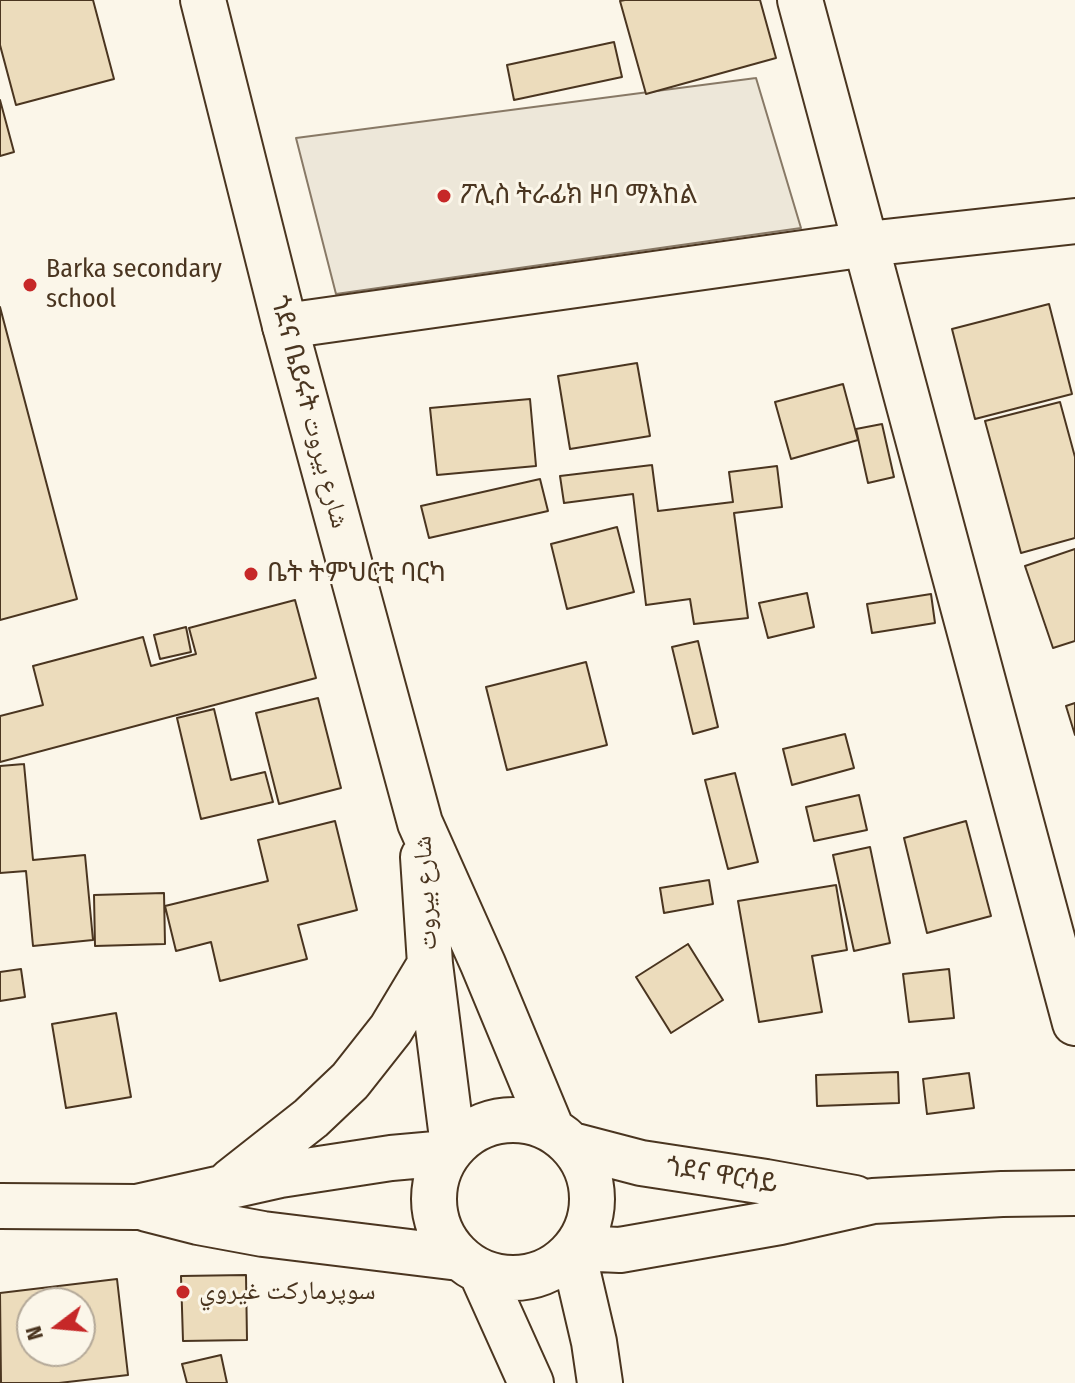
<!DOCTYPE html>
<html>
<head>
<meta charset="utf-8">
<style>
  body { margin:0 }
  #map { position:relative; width:1075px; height:1383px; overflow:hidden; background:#fbf6e9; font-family:"Fira Sans Condensed",sans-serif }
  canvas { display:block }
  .north { position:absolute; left:16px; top:1287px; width:80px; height:80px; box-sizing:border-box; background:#fbf6e9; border:2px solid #b4a999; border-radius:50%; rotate:254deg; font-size:22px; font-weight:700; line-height:32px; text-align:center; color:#4a3520 }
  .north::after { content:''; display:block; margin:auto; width:28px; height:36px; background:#c62828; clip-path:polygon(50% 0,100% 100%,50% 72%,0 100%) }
</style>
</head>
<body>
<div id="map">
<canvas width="1075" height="1383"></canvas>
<div class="north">N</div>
</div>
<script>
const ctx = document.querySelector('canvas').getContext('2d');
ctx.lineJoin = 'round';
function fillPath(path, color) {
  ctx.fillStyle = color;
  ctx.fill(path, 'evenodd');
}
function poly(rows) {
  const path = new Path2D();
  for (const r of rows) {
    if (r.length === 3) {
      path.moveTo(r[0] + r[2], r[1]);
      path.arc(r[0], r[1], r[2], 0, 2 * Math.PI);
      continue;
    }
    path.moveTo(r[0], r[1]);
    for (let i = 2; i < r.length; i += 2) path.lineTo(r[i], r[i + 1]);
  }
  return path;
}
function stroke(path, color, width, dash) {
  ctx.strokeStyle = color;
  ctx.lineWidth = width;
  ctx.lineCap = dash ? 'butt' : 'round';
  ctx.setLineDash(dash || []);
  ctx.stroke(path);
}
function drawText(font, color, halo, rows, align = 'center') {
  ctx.font = font + ' "Fira Sans Condensed","Noto Naskh Arabic","Noto Sans Ethiopic",sans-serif';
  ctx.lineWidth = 6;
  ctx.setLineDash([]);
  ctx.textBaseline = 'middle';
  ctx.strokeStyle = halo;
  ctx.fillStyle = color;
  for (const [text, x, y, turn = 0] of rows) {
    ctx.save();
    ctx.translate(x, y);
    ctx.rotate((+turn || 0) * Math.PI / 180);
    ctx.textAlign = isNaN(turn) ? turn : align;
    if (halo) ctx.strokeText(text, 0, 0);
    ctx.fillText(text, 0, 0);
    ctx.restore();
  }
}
const parking = poly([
  [756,78,801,228,336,294,296,138,756,78]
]);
const building = poly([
  [0,0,93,0,114,79,16,105,0,45,0,0],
  [625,0,760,0,776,58,646,94,620,1,625,0],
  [614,42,622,77,514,100,507,65,614,42],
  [0,100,14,152,0,156,0,100],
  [1049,304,1072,394,975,419,952,329,1049,304],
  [0,307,77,599,0,620,0,307],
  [637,363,650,436,570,449,558,376,637,363],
  [843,384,858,440,791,459,775,402,843,384],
  [530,399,536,466,437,475,430,408,530,399],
  [1060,402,1075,457,1075,538,1021,553,985,421,1060,402],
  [882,424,894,477,868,483,856,429,882,424],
  [652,465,658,511,733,502,729,472,777,466,782,507,734,513,748,618,694,624,690,599,646,605,633,494,564,503,560,476,652,465],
  [540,479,548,511,429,538,421,506,540,479],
  [617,527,634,592,567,609,551,544,617,527],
  [1075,549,1075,641,1053,648,1025,566,1075,549],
  [807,593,814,627,768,638,759,603,807,593],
  [931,594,935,623,872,633,867,604,931,594],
  [295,600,316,678,0,762,0,716,43,705,33,666,143,637,151,666,196,654,189,628,295,600],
  [186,627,191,652,160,659,154,635,186,627],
  [698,641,718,727,693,734,672,647,698,641],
  [586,662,607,745,507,770,486,687,586,662],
  [318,698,341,788,279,804,256,713,318,698],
  [1075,703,1075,735,1066,706,1075,703],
  [214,709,231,780,265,772,273,802,201,819,177,718,214,709],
  [845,734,854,768,792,785,783,749,845,734],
  [24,764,33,860,85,855,93,940,33,946,26,871,0,873,0,766,24,764],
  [735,773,758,862,728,869,705,780,735,773],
  [859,795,867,830,814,841,806,807,859,795],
  [335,821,357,910,298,925,307,959,220,981,211,942,176,951,165,906,268,881,258,840,335,821],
  [966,821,991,916,927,933,904,838,966,821],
  [870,847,890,943,854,951,833,855,870,847],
  [709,880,713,904,664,913,660,888,709,880],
  [836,885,847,950,812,956,822,1012,759,1022,738,901,836,885],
  [164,893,165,944,95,946,94,895,164,893],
  [688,944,723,1000,671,1033,636,977,688,944],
  [21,969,25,997,0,1001,0,972,21,969],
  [949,969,954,1018,909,1022,903,974,949,969],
  [116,1013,131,1097,66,1108,52,1024,116,1013],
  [898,1072,899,1103,817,1106,816,1075,898,1072],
  [969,1073,974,1108,927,1114,923,1079,969,1073],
  [246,1275,247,1340,183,1341,181,1276,246,1275],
  [117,1279,128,1375,59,1383,1,1383,0,1293,117,1279],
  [32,1303,80,1303,80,1351,32,1351,32,1303],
  [221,1355,227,1383,187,1383,182,1364,221,1355]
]);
const minor = poly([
  [800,0,1075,1023],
  [285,326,867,244,1075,221]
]);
const major = poly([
  [203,0,285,326,420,823,483,964,552,1130],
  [423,857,430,964,453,1146],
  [513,1199,79],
  [572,1145,641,1163,766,1182,855,1198],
  [231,1181,311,1118,350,1081,391,1029,430,964],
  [0,1206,137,1207,280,1175,391,1158,447,1153],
  [147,1209,198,1222,263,1234,459,1258],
  [576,1248,620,1250,780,1222,873,1201,1002,1194,1075,1193],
  [573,1252,594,1342,600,1383],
  [481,1272,531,1383]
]);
const markers = [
  [444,196,8,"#c62828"],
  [30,285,8,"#c62828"],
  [251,574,8,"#c62828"],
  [183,1292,8,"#c62828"]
];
const poiNames = [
  ["ፖሊስ ትራፊክ ዞባ ማእከል",460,196],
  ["Barka secondary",46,270],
  ["school",46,300],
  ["ቤት ትምህርቲ ባርካ",267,574],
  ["سوپرمارکت غيروي",199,1292]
];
const streetNames = [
  ["ጎደና ቤይሩት شارع بيروت",309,412,75],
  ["شارع بيروت",426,893,-93],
  ["ጎደና ዋርሳይ",722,1176,9]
];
fillPath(parking, '#ede7d9');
stroke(parking, '#887966', 2);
fillPath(building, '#ecdcbc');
stroke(building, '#4a3520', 2);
stroke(minor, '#4a3520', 48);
stroke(major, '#4a3520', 48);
stroke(minor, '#fbf6e9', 44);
stroke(major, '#fbf6e9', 44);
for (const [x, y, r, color] of markers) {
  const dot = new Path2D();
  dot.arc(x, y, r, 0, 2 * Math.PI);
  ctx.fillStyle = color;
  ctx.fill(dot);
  stroke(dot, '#fbf6e9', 3);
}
drawText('26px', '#4a3520', '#fbf6e9', poiNames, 'left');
drawText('26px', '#4a3520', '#fbf6e9', streetNames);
</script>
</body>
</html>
